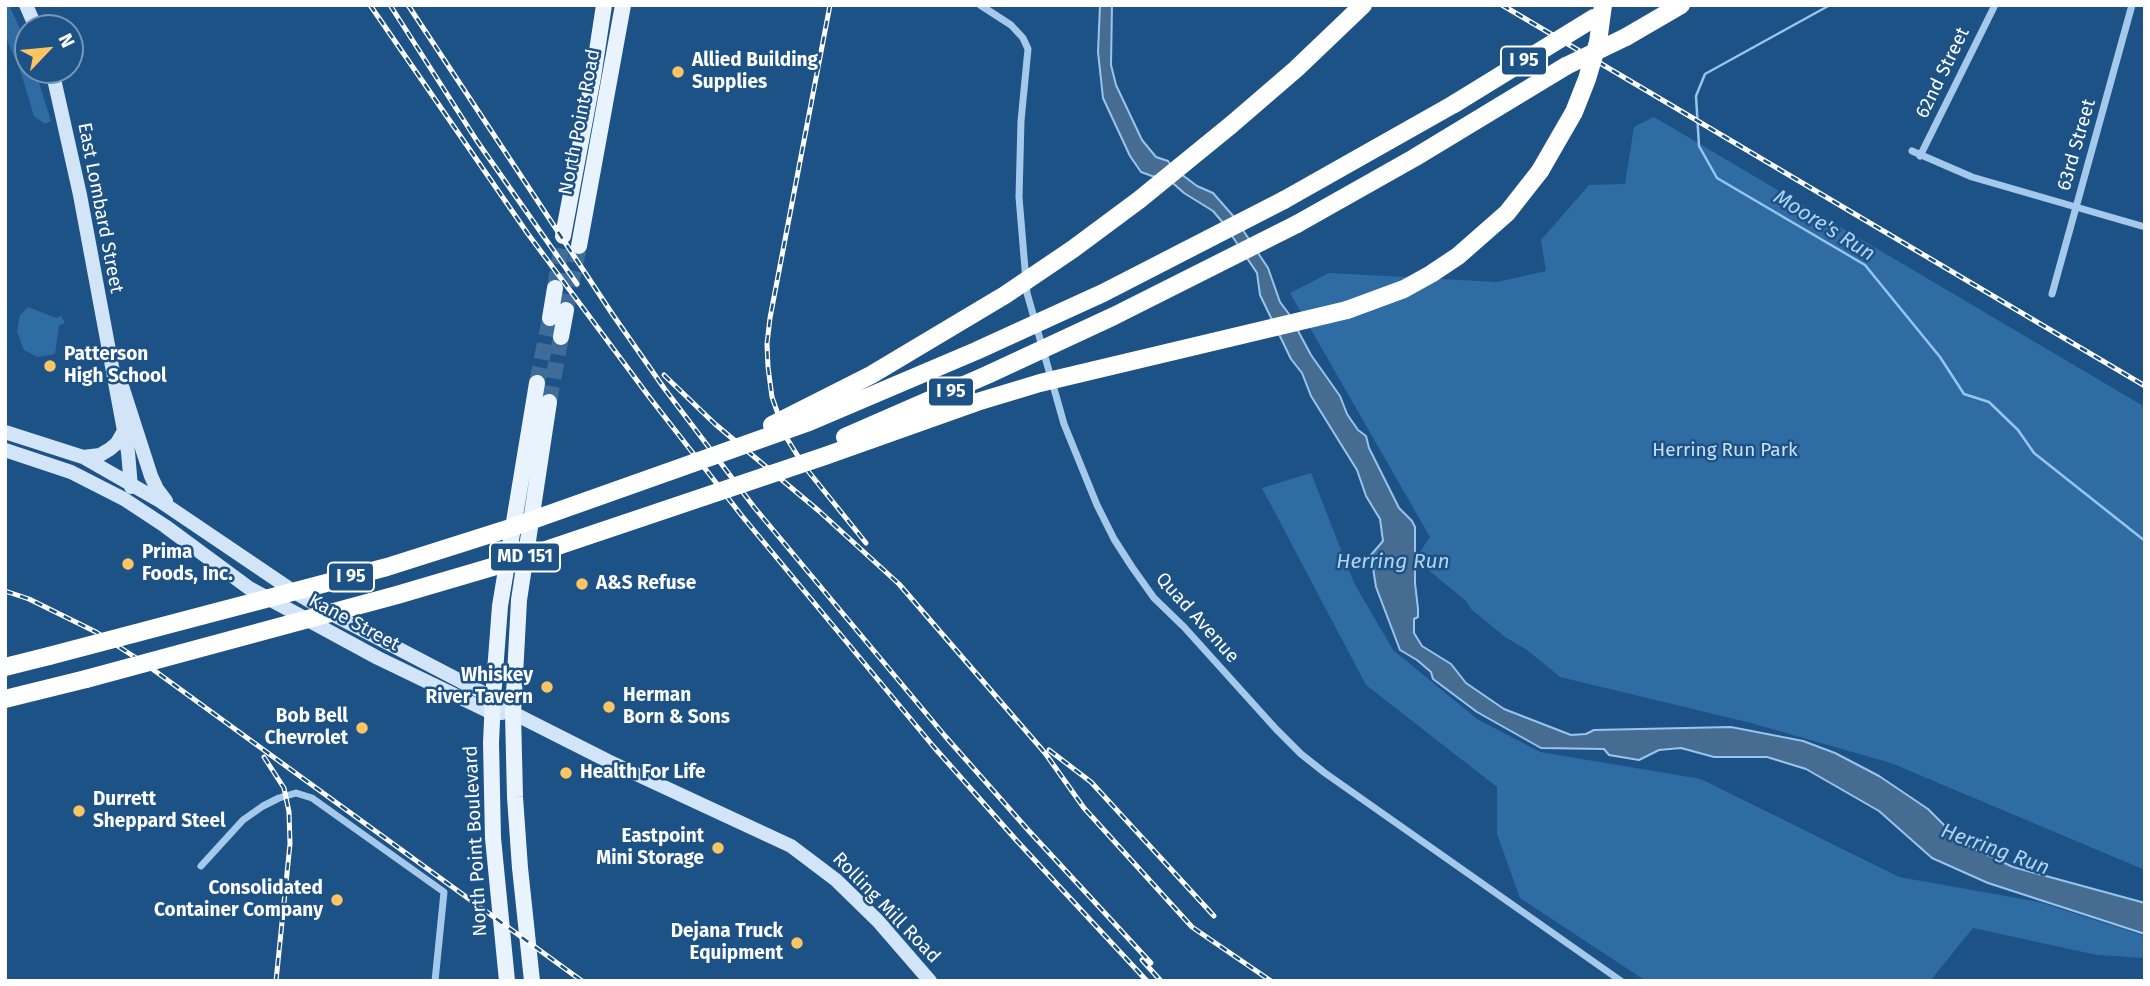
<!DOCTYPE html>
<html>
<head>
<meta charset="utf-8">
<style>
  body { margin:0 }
  #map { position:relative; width:2150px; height:986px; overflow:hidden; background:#1d5286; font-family:"Fira Sans",sans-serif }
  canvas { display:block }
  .frame { position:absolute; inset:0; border:7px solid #fff; pointer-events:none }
  .north { position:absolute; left:14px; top:14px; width:70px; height:70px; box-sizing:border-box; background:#1d5286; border:2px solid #7797b6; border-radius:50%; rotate:64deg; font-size:19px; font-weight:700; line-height:28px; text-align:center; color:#fff }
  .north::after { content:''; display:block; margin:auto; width:24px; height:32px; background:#fbc563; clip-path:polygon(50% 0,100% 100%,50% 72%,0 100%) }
</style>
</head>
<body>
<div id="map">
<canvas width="2150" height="986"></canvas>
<div class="frame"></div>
<div class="north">N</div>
</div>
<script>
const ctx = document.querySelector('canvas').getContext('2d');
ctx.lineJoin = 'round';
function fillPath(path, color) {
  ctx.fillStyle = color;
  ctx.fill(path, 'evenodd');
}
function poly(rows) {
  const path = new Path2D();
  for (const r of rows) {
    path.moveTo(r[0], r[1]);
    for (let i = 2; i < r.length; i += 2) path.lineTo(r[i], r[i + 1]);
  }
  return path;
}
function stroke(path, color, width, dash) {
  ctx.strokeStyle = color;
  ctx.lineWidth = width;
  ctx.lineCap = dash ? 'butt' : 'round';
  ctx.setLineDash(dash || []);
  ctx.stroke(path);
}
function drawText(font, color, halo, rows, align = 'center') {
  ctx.font = font + ' "Fira Sans",sans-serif';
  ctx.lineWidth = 5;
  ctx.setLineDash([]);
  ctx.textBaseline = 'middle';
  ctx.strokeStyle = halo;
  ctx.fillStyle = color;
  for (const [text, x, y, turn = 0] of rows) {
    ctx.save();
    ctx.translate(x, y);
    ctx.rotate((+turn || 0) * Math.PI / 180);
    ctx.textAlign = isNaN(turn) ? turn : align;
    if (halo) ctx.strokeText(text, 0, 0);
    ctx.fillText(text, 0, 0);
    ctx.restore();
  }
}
const green = poly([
  [5,5,9,5,28,46,28,70,35,70,51,121,45,124,34,116,21,73,5,35],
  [1654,117,2145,407,2145,870,1891,763,1751,723,1560,677,1527,650,1505,637,1471,609,1466,601,1415,559,1430,537,1290,293,1329,273,1497,282,1546,271,1541,240,1589,185,1625,184,1634,127],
  [28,307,56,318,61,316,65,323,59,325,55,354,38,357,24,350,17,331,20,315],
  [1311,473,1354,583,1393,650,1477,719,1540,752,1701,779,1899,877,2039,902,2145,936,2145,958,2097,955,1973,928,1930,981,1646,981,1520,898,1497,834,1497,787,1366,685,1262,488]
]);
const water = poly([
  [1100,5,1112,5,1111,65,1116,85,1142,140,1156,157,1168,161,1173,168,1197,186,1213,193,1235,218,1268,268,1280,302,1289,314,1311,355,1340,396,1347,414,1358,430,1366,436,1369,448,1399,508,1412,521,1415,527,1415,583,1418,609,1418,617,1414,619,1414,633,1422,646,1451,664,1466,683,1504,709,1571,735,1586,734,1594,730,1731,727,1803,741,1835,753,1879,776,1928,809,1954,835,1951,836,1956,840,2013,867,2145,903,2145,934,1988,883,1932,858,1879,811,1806,769,1767,757,1714,757,1681,748,1659,750,1639,760,1609,755,1604,749,1541,748,1477,712,1433,679,1431,672,1417,660,1400,650,1376,587,1371,555,1383,541,1380,519,1366,496,1357,470,1311,396,1302,373,1291,359,1260,295,1257,273,1224,224,1213,211,1184,193,1166,177,1152,176,1141,172,1130,156,1103,98,1098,52,1100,5]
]);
const stream = poly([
  [1830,5,1705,74,1696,96,1699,146,1717,178,1865,265,1940,357,1964,394,1989,402,2018,430,2034,453,2145,541]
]);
const primaryTunnel = poly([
  [555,288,563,236],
  [566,310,579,246],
  [537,383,550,318],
  [549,402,561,337]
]);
const street = poly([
  [980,5,1011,25,1023,38,1028,49,1021,121,1019,197,1027,293,1064,424,1097,505,1114,539,1132,567,1154,598,1184,627,1276,729,1301,754,1325,773,1621,981],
  [1912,151,1972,177,2145,227],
  [1920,156,1995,5],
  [2052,294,2132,5],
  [201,866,243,820,263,806,279,798,296,793,312,798,444,892,435,981]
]);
const secondary = poly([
  [26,5,36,28],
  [52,70,80,195,128,452,131,487],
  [121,383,151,476,157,489,166,501],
  [5,432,83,457,160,501,296,593,330,613,493,698,513,713,608,761,791,846,836,880,878,921,930,981],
  [5,450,71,472,124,499,165,526,249,588,378,658,492,713,502,713],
  [83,457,100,455,110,449,117,443,124,431]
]);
const primary = poly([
  [563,236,593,77,604,5],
  [579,246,623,5],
  [550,318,555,288],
  [561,337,566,310],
  [507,981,493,838,491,743,493,698,500,606,537,383],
  [532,981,520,868,515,797,513,713,519,600,549,402]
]);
const highway = poly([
  [1626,37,1681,5],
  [1231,125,1296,69,1363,5],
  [1284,200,1454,104],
  [1297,224,1414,158,1566,66],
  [1347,310,1404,289,1431,274,1458,256,1507,213,1540,171],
  [5,667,49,656],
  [5,699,86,679]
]);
const rail = poly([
  [370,5,528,234,650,398,742,516,933,746,1017,841,1147,981],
  [390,5,477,141,577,284],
  [408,5,613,315,664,388,754,507,945,736,1029,831,1151,963],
  [830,5,770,318,767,344,768,367,772,397,786,437,804,466,866,543],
  [1502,5,2145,386],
  [664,375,715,424,819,511,899,584,1045,753,1084,808,1192,927,1271,981],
  [5,591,29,599,96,632,144,663,582,981],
  [1049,750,1091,782,1214,916],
  [264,757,284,788,289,812,290,844,276,981],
  [1142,960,1161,981]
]);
const highwayBridge = poly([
  [1566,66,1626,37],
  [1454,104,1594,18],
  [1540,171,1574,112,1587,79,1598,42,1603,5],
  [772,425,871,375,1005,295,1073,249,1139,200,1231,125],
  [845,437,987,375,1114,316,1297,224],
  [49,656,387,567,510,528,809,422,976,351,1103,293,1284,200],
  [86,679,397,595,516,560,825,456,977,402,1040,383,1347,310]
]);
const markers = [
  [678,72,7,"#fbc563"],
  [50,366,7,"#fbc563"],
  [128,564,7,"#fbc563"],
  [582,584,7,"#fbc563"],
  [547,687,7,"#fbc563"],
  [609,707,7,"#fbc563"],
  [362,728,7,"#fbc563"],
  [566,773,7,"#fbc563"],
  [79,811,7,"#fbc563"],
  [718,848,7,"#fbc563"],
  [337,900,7,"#fbc563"],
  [797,943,7,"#fbc563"]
];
const shields = [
  [1524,61,46],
  [951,392,46],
  [525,557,70],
  [351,577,46]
];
const shieldNames = [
  ["I 95",1524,61],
  ["I 95",951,392],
  ["MD 151",525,557],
  ["I 95",351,577]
];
const poiNames = [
  ["Allied Building",692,61],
  ["Supplies",692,83],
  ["Patterson",64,355],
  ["High School",64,377],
  ["Prima",142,553],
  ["Foods, Inc.",142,575],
  ["A&S Refuse",596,584],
  ["Whiskey",533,676,"right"],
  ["River Tavern",533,698,"right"],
  ["Herman",623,696],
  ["Born & Sons",623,718],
  ["Bob Bell",348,717,"right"],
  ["Chevrolet",348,739,"right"],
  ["Health For Life",580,773],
  ["Durrett",93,800],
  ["Sheppard Steel",93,822],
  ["Eastpoint",704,837,"right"],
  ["Mini Storage",704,859,"right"],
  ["Consolidated",323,889,"right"],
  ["Container Company",323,911,"right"],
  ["Dejana Truck",783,932,"right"],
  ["Equipment",783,954,"right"]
];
const streetNames = [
  ["62nd Street",1943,73,-64],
  ["North Point Road",580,122,-79],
  ["63rd Street",2077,145,-74],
  ["East Lombard Street",100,208,79],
  ["Quad Avenue",1197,618,48],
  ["Kane Street",354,623,28],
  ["North Point Boulevard",476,841,-93],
  ["Rolling Mill Road",886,908,46]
];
const parkNames = [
  ["Herring Run Park",1725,451]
];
const waterNames = [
  ["Moore's Run",1824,226,32],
  ["Herring Run",1393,562],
  ["Herring Run",1995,850,20]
];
fillPath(green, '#306ca4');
fillPath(water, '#466c91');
stroke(water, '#98c5ed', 2);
stroke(stream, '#98c5ed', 2.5);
stroke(primaryTunnel, '#3f6c98', 16, [16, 8]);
stroke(street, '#a5c9eb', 7);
stroke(secondary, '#d1e4f8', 14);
stroke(primary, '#e9f3fe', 16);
stroke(highway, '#fff', 18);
stroke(rail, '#fff', 5);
stroke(rail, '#1d5286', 2.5, [8]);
stroke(highwayBridge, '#fff', 18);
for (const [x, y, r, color] of markers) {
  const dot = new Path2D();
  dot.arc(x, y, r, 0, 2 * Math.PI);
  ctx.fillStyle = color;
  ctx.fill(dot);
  stroke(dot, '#1d5286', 2.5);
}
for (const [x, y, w] of shields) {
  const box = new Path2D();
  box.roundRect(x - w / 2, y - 14.5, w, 29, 5);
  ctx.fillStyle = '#1d5286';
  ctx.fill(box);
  stroke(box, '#fff', 2);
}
drawText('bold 18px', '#fff', null, shieldNames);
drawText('bold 19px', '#fff', '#1d5286', poiNames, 'left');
drawText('19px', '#fff', '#1d5286', streetNames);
drawText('19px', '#cae2f8', '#1d5286', parkNames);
drawText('italic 21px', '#b1d3f2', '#1d5286', waterNames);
</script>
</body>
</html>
